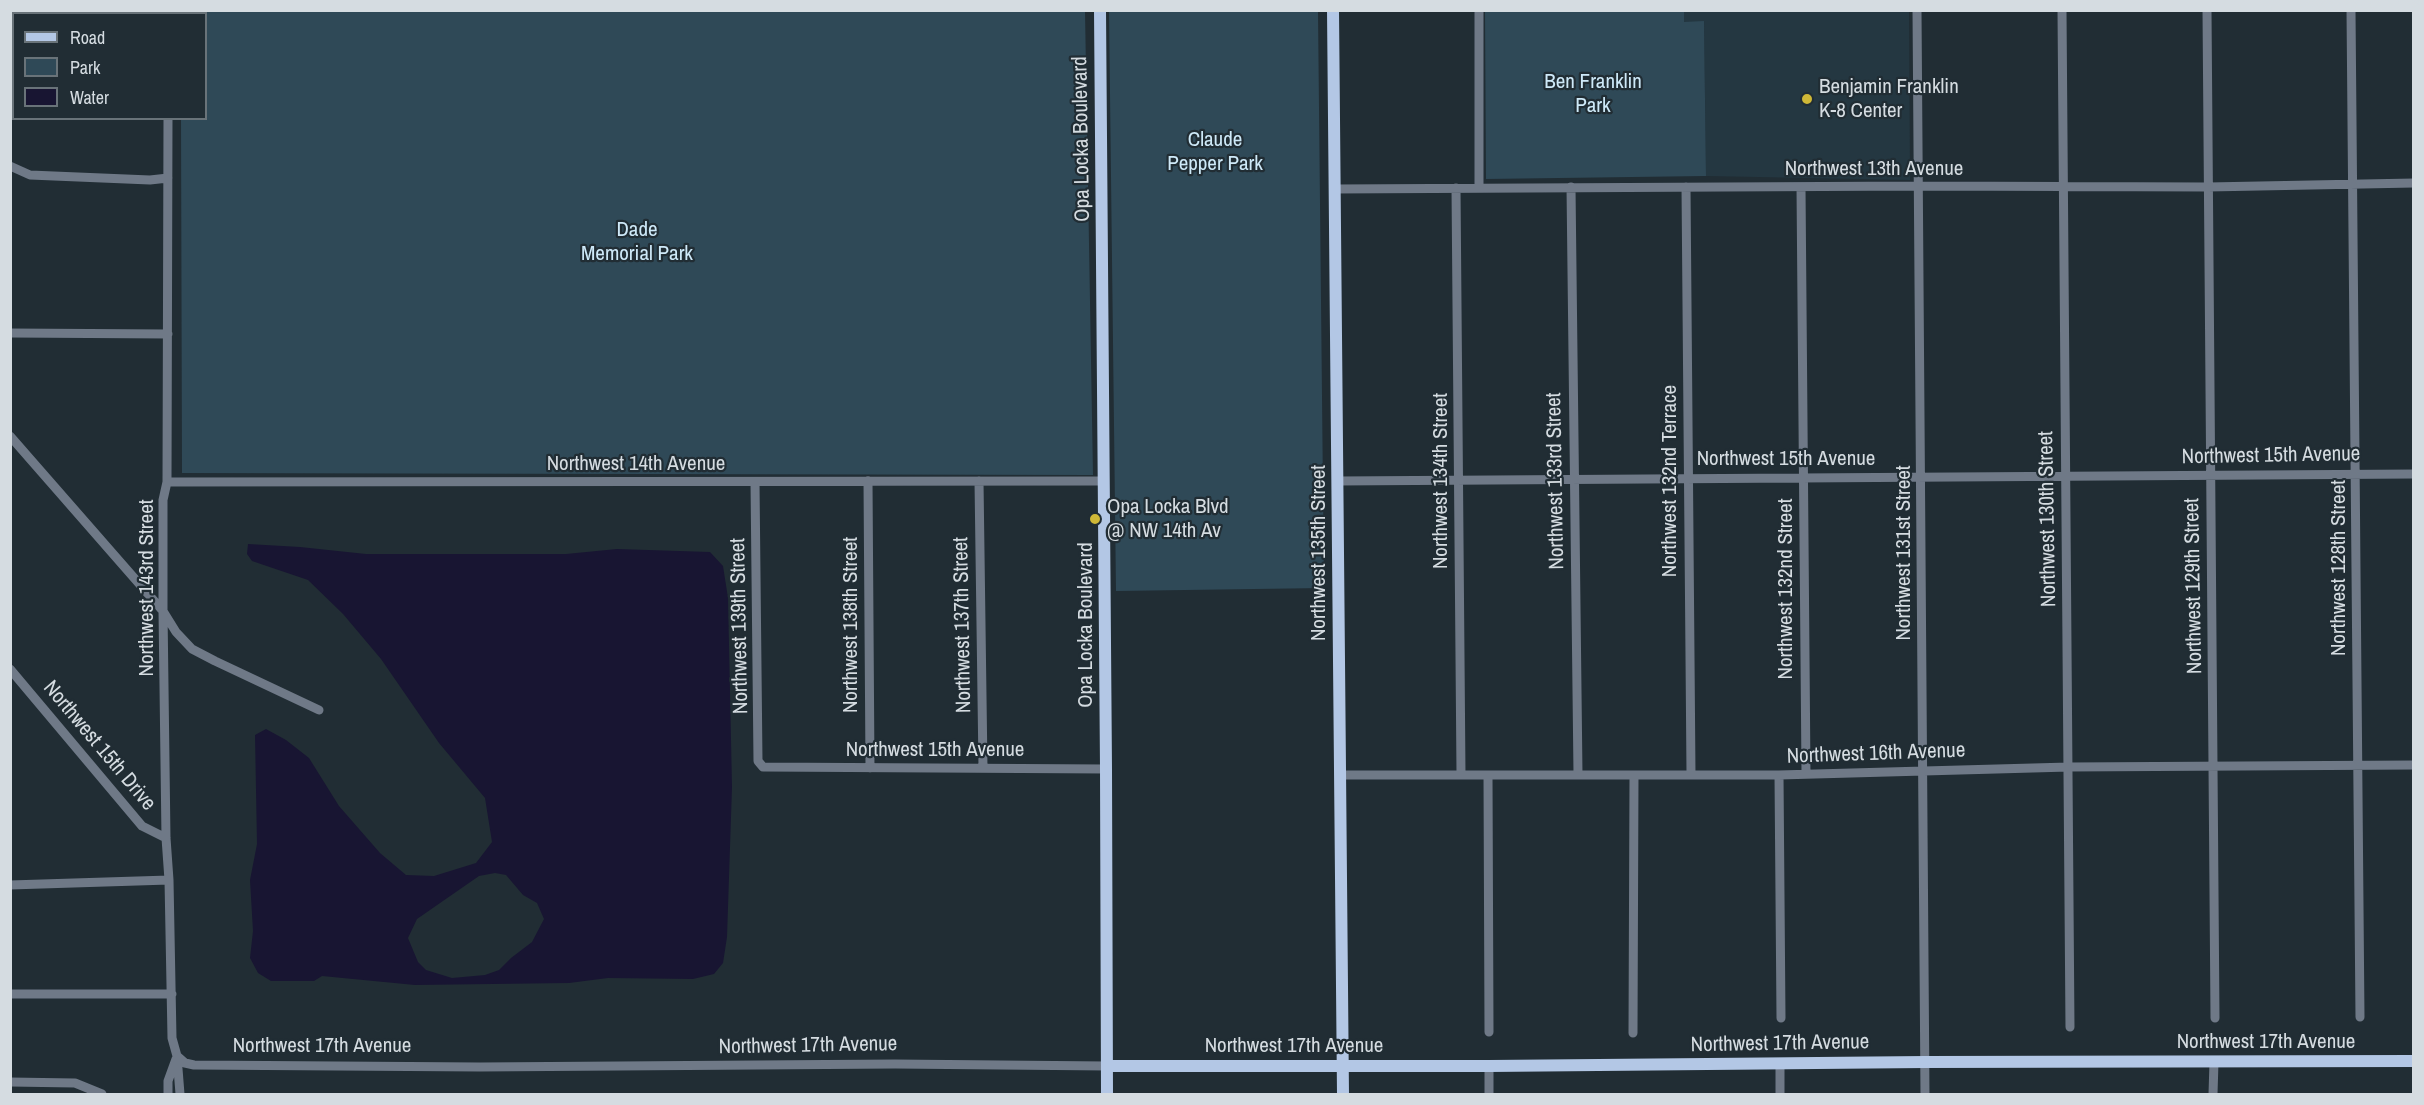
<!DOCTYPE html>
<html>
<head>
<meta charset="utf-8">
<style>
  body { margin:0 }
  #map { position:relative; width:2424px; height:1105px; overflow:hidden; background:#212d34; font-family:"Archivo Narrow",sans-serif }
  canvas { display:block }
  .frame { position:absolute; inset:0; border:12px solid #d5dce1; pointer-events:none }
  .legend { position:absolute; left:12px; top:12px; width:195px; height:108px; box-sizing:border-box; background:#212d34; border:2px solid #697379; margin:0; padding:8px 10px; list-style:none; font-size:18px; color:#d5dce1 }
  .legend li { display:flex; align-items:center; gap:12px; height:30px }
  .legend b { width:30px; border:2px solid #697379 }
</style>
</head>
<body>
<div id="map">
<canvas width="2424" height="1105"></canvas>
<div class="frame"></div>
<ul class="legend">
<li><b style="height:8px;background:#b3c7e5"></b>Road</li>
<li><b style="height:16px;background:#2f4957"></b>Park</li>
<li><b style="height:16px;background:#181532"></b>Water</li>
</ul>
</div>
<script>
const ctx = document.querySelector('canvas').getContext('2d');
ctx.lineJoin = 'round';
function fillPath(path, color) {
  ctx.fillStyle = color;
  ctx.fill(path, 'evenodd');
}
function poly(rows) {
  const path = new Path2D();
  for (const r of rows) {
    path.moveTo(r[0], r[1]);
    for (let i = 2; i < r.length; i += 2) path.lineTo(r[i], r[i + 1]);
  }
  return path;
}
function stroke(path, color, width, dash) {
  ctx.strokeStyle = color;
  ctx.lineWidth = width;
  ctx.lineCap = dash ? 'butt' : 'round';
  ctx.setLineDash(dash || []);
  ctx.stroke(path);
}
function drawText(font, color, halo, rows, align = 'center') {
  ctx.font = font + ' "Archivo Narrow",sans-serif';
  ctx.lineWidth = 4.5;
  ctx.setLineDash([]);
  ctx.textBaseline = 'middle';
  ctx.strokeStyle = halo;
  ctx.fillStyle = color;
  for (const [text, x, y, turn = 0] of rows) {
    ctx.save();
    ctx.translate(x, y);
    ctx.rotate((+turn || 0) * Math.PI / 180);
    ctx.textAlign = isNaN(turn) ? turn : align;
    if (halo) ctx.strokeText(text, 0, 0);
    ctx.fillText(text, 0, 0);
    ctx.restore();
  }
}
const built = poly([
  [1684,11,1909,11,1910,180,1706,176,1704,22,1684,22]
]);
const green = poly([
  [180,11,1085,11,1093,475,182,473,181,119,206,118,206,14,180,13],
  [1109,11,1318,11,1324,588,1116,591],
  [1485,11,1684,11,1684,22,1704,21,1706,176,1486,179]
]);
const water = poly([
  [77,11,77,13,14,14,13,91,11,90,11,11],
  [248,544,300,547,366,554,566,554,617,549,710,552,723,566,728,598,732,787,727,937,723,963,714,974,693,979,608,978,569,983,415,985,322,976,314,981,271,981,258,973,250,958,253,931,250,880,257,844,255,735,266,729,286,740,309,758,339,806,380,853,406,875,434,876,476,863,492,842,485,798,439,743,381,659,343,614,308,580,252,561,247,554],
  [495,873,506,875,523,895,537,903,544,919,532,942,511,958,499,970,485,975,452,978,426,970,418,962,408,938,417,919,479,876]
]);
const minor = poly([
  [167,10,167,14],
  [1479,10,1479,188],
  [1917,10,1925,1094],
  [2062,10,2070,1027],
  [2207,10,2215,1018],
  [2351,10,2360,1017],
  [168,118,167,482,163,500,163,611,166,838,169,880,172,1038,177,1056,180,1094],
  [10,166,30,175,150,180,168,178],
  [1571,187,1578,774],
  [1686,187,1691,774],
  [1801,187,1806,774],
  [1456,188,1461,774],
  [1335,189,1919,186,2208,187,2414,183],
  [10,333,168,334],
  [10,436,163,611,176,632,192,649,215,661,319,710],
  [868,481,870,768],
  [979,481,983,768],
  [1338,481,2414,474],
  [167,482,1104,481],
  [755,482,758,761,763,767,1106,769],
  [10,669,142,826,166,838],
  [1340,775,1779,775,2069,767,2414,765],
  [1488,775,1489,1032],
  [1779,775,1781,1018],
  [10,885,169,880],
  [10,994,172,994],
  [1633,1033,1634,775],
  [177,1056,185,1063,194,1065,480,1067,895,1064,1107,1066],
  [10,1082,75,1083,102,1094],
  [168,1094,168,1081,176,1059],
  [1489,1094,1489,1066],
  [1780,1094,1780,1063],
  [2213,1094,2214,1062]
]);
const major = poly([
  [1100,10,1106,769,1107,1094],
  [1333,10,1343,1094],
  [1107,1066,1489,1066,1926,1062,2414,1061]
]);
const markers = [
  [1807,99,6,"#cfb837"],
  [1095,519,6,"#cfb837"]
];
const parkNames = [
  ["Ben Franklin",1593,82],
  ["Park",1593,106],
  ["Claude",1215,140],
  ["Pepper Park",1215,164],
  ["Dade",637,230],
  ["Memorial Park",637,254]
];
const poiNames = [
  ["Benjamin Franklin",1819,87],
  ["K-8 Center",1819,111],
  ["Opa Locka Blvd",1107,507],
  ["@ NW 14th Av",1107,531]
];
const streetNames = [
  ["Opa Locka Boulevard",1082,139,-91],
  ["Northwest 13th Avenue",1874,169],
  ["Northwest 15th Avenue",2271,456,-1],
  ["Northwest 15th Avenue",1786,459],
  ["Northwest 14th Avenue",636,464],
  ["Northwest 134th Street",1441,481,-90],
  ["Northwest 133rd Street",1556,481,-91],
  ["Northwest 132nd Terrace",1670,481,-90],
  ["Northwest 130th Street",2048,519,-91],
  ["Northwest 135th Street",1319,553,-90],
  ["Northwest 131st Street",1904,553,-90],
  ["Northwest 128th Street",2339,568,-90],
  ["Northwest 129th Street",2194,586,-91],
  ["Northwest 143rd Street",147,588,-90],
  ["Northwest 132nd Street",1786,589,-90],
  ["Northwest 138th Street",851,625,-90],
  ["Northwest 137th Street",963,625,-91],
  ["Opa Locka Boulevard",1086,625,-90],
  ["Northwest 139th Street",740,626,-91],
  ["Northwest 15th Drive",99,746,50],
  ["Northwest 15th Avenue",935,750],
  ["Northwest 16th Avenue",1876,754,-2],
  ["Northwest 17th Avenue",2266,1042],
  ["Northwest 17th Avenue",1780,1044,-1],
  ["Northwest 17th Avenue",322,1046],
  ["Northwest 17th Avenue",808,1046,-1],
  ["Northwest 17th Avenue",1294,1046]
];
fillPath(built, '#243741');
fillPath(green, '#2f4957');
fillPath(water, '#181532');
stroke(minor, '#6f7987', 9);
stroke(major, '#b3c7e5', 12);
for (const [x, y, r, color] of markers) {
  const dot = new Path2D();
  dot.arc(x, y, r, 0, 2 * Math.PI);
  ctx.fillStyle = color;
  ctx.fill(dot);
  stroke(dot, '#212d34', 2);
}
drawText('21px', '#cee9f8', '#212d34', parkNames);
drawText('21px', '#d5dce1', '#212d34', poiNames, 'left');
drawText('21px', '#d5dce1', '#212d34', streetNames);
</script>
</body>
</html>
